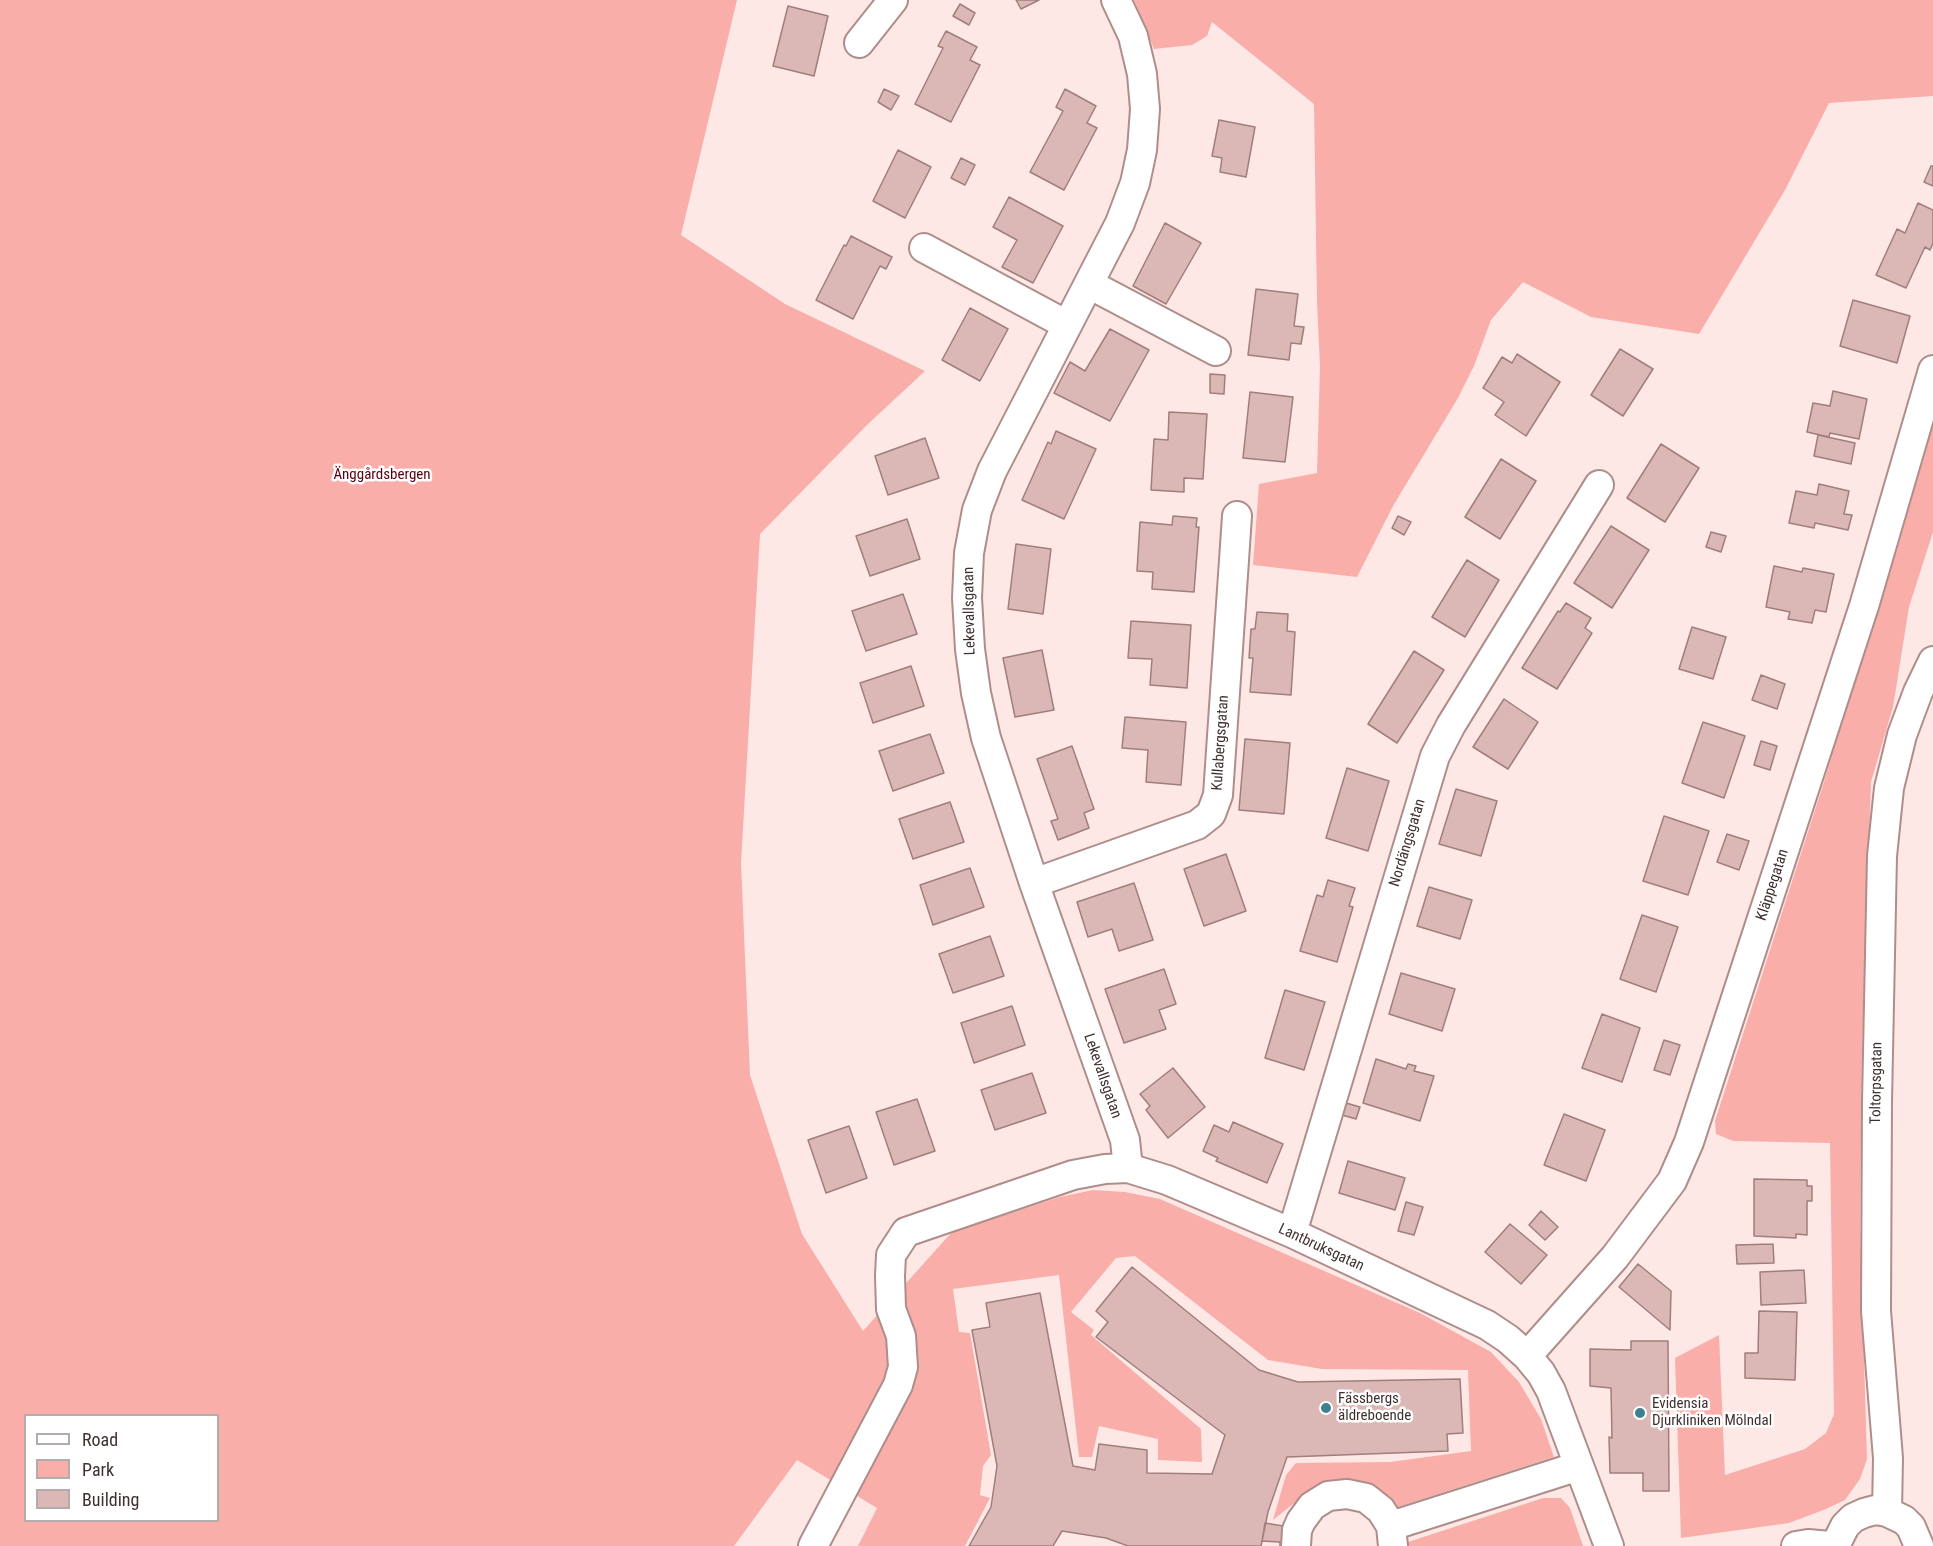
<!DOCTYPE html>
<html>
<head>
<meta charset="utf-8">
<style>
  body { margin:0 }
  #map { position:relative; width:1933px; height:1546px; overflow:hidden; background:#fee8e6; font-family:"Roboto Condensed",sans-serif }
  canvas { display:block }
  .legend { position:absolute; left:24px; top:1414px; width:195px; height:108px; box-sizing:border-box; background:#fff; border:2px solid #b2adac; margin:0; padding:8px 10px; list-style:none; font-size:18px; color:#3f3130 }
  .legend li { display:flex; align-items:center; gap:12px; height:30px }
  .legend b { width:30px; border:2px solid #b2adac }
</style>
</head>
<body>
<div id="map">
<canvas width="1933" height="1546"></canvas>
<ul class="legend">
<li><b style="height:8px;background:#fff"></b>Road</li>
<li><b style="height:16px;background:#f9aea9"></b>Park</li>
<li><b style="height:16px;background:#dbb8b6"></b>Building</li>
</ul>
</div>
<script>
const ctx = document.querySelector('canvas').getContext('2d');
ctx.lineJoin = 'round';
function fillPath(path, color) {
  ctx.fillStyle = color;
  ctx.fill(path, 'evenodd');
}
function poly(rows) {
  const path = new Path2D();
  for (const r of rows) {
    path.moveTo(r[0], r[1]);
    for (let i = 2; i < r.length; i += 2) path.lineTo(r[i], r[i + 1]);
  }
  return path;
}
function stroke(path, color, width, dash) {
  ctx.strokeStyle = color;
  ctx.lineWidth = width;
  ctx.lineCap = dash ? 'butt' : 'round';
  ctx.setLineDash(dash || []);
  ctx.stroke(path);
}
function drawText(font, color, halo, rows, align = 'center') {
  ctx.font = font + ' "Roboto Condensed",sans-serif';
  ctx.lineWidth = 5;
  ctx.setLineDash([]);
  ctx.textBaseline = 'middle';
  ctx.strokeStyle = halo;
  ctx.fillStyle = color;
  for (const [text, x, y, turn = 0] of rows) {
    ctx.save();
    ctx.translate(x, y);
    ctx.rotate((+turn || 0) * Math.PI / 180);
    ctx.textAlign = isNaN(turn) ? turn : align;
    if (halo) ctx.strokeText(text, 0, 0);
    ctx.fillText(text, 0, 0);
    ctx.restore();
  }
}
const green = poly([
  [0,0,737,0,681,235,785,304,925,371,868,424,760,534,741,863,750,1075,802,1234,863,1331,952,1232,1060,1197,1093,1190,1125,1192,1160,1199,1420,1313,1491,1352,1519,1382,1541,1419,1554,1457,1395,1508,1335,1482,1293,1504,1273,1520,1286,1475,1296,1463,1390,1462,1471,1451,1468,1370,1322,1369,1268,1360,1135,1256,1116,1258,1071,1312,1094,1330,1091,1335,1201,1429,1202,1462,1158,1460,1158,1439,1099,1426,1092,1457,1079,1457,1059,1275,953,1289,959,1332,970,1333,991,1455,983,1466,980,1495,990,1498,965,1546,858,1546,877,1508,797,1460,734,1546,0,1546],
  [26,1416,218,1416,218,1520,26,1520],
  [1134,0,1933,0,1933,96,1829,103,1785,190,1699,334,1591,317,1523,282,1491,320,1474,366,1458,398,1393,506,1357,577,1253,565,1259,484,1317,473,1320,366,1317,303,1314,104,1212,22,1207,36,1192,45,1154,49],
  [1933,414,1933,532,1909,607,1893,707,1871,782,1862,1053,1860,1227,1867,1459,1860,1479,1845,1500,1826,1509,1789,1523,1681,1538,1675,1358,1719,1335,1725,1475,1805,1449,1826,1433,1834,1414,1830,1143,1733,1141,1716,1134,1715,1121,1824,782],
  [1543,1498,1561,1498,1570,1508,1583,1546,1404,1546,1405,1543]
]);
const building = poly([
  [1016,0,1039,0,1021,9,1016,0],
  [960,4,975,13,969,25,953,16,960,4],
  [788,6,828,16,814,76,773,66,788,6],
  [946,31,977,47,970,60,980,65,951,122,915,104,943,48,938,46,946,31],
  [884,89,899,96,891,110,878,102,884,89],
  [1065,89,1096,106,1087,123,1097,128,1064,190,1030,172,1063,111,1056,107,1065,89],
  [1219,120,1255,127,1246,177,1220,172,1222,158,1212,156,1219,120],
  [898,150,931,167,905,218,873,201,898,150],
  [961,158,975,165,965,185,951,178,961,158],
  [1931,166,1933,166,1933,186,1924,182,1931,166],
  [1009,197,1063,226,1033,283,1002,267,1017,240,993,227,1009,197],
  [1918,203,1933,210,1933,243,1930,250,1925,247,1906,288,1876,275,1897,229,1905,233,1918,203],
  [1165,223,1201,243,1166,304,1133,286,1165,223],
  [851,236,892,257,886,269,880,266,853,319,816,300,844,245,846,246,851,236],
  [1256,289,1298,294,1294,326,1304,327,1301,344,1291,343,1289,360,1248,355,1256,289],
  [1853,300,1910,316,1897,363,1840,346,1853,300],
  [970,308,1008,329,980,381,942,360,970,308],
  [1110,329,1149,350,1110,421,1054,393,1070,362,1085,371,1110,329],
  [1620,349,1653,369,1623,416,1591,395,1620,349],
  [1517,354,1560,382,1526,436,1495,415,1504,402,1483,388,1502,357,1512,363,1517,354],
  [1210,374,1225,375,1224,394,1210,393,1210,374],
  [1833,391,1867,399,1859,439,1830,433,1829,437,1807,432,1813,403,1830,406,1833,391],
  [1250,392,1293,397,1285,462,1243,458,1250,392],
  [1169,412,1207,414,1203,479,1184,478,1184,492,1151,490,1154,439,1168,440,1169,412],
  [1056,431,1096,449,1064,519,1022,500,1048,442,1051,444,1056,431],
  [1818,435,1855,443,1851,464,1814,456,1818,435],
  [925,438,939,478,888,495,875,456,925,438],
  [1661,444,1699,468,1665,522,1627,498,1661,444],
  [1501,459,1536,481,1500,539,1465,517,1501,459],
  [1819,484,1849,491,1844,514,1852,515,1848,530,1815,523,1814,528,1789,523,1796,491,1817,495,1819,484],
  [1173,516,1197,518,1196,527,1199,527,1194,592,1152,589,1153,572,1137,571,1140,522,1172,525,1173,516],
  [1398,516,1411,522,1404,535,1392,528,1398,516],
  [907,519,920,559,870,576,856,536,907,519],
  [1611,526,1649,550,1612,608,1574,583,1611,526],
  [1711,532,1726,536,1721,552,1706,547,1711,532],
  [1016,544,1051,549,1043,614,1008,609,1016,544],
  [1467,560,1499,580,1465,637,1432,617,1467,560],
  [1774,566,1802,572,1803,568,1834,574,1826,612,1815,610,1812,623,1788,619,1790,612,1766,607,1774,566],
  [903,594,917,634,866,651,852,611,903,594],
  [1566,603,1591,618,1585,628,1592,633,1557,689,1522,668,1558,611,1560,612,1566,603],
  [1257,612,1288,614,1287,631,1295,632,1291,695,1250,692,1253,658,1249,658,1251,629,1255,629,1257,612],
  [1131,621,1191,625,1187,688,1150,685,1152,659,1128,658,1131,621],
  [1692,627,1726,637,1713,679,1679,669,1692,627],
  [1042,650,1054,710,1015,717,1003,658,1042,650],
  [1414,651,1444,670,1397,743,1368,724,1414,651],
  [911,666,924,706,873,723,860,683,911,666],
  [1761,675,1785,684,1777,709,1752,700,1761,675],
  [1504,699,1538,722,1508,769,1473,747,1504,699],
  [1125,717,1186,722,1181,785,1146,782,1148,750,1122,748,1125,717],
  [1703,722,1745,736,1724,798,1682,783,1703,722],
  [930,734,944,773,893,791,879,751,930,734],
  [1245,739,1290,743,1284,814,1239,810,1245,739],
  [1761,741,1777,746,1770,770,1754,765,1761,741],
  [1072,746,1094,809,1084,813,1089,828,1058,840,1051,821,1058,819,1037,759,1072,746],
  [1347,768,1389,781,1368,851,1326,838,1347,768],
  [1456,789,1497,801,1481,856,1439,844,1456,789],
  [950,802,964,842,913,859,899,819,950,802],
  [1664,816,1709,831,1688,895,1643,881,1664,816],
  [1727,834,1749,841,1739,870,1717,862,1727,834],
  [1226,854,1246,911,1204,926,1184,869,1226,854],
  [970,868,984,907,933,925,920,885,970,868],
  [1328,880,1355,888,1349,906,1353,907,1337,962,1300,951,1317,895,1323,897,1328,880],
  [1134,883,1153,940,1119,951,1112,929,1088,937,1077,902,1134,883],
  [1429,887,1472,900,1460,939,1417,926,1429,887],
  [1642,915,1678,927,1656,992,1620,979,1642,915],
  [990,936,1004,976,953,993,939,954,990,936],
  [1164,969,1176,1004,1159,1010,1166,1029,1124,1043,1105,989,1164,969],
  [1401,973,1455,989,1442,1031,1389,1014,1401,973],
  [1285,990,1325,1002,1304,1070,1265,1058,1285,990],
  [1012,1006,1025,1045,974,1063,961,1023,1012,1006],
  [1602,1014,1640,1028,1622,1082,1582,1068,1602,1014],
  [1664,1040,1680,1045,1670,1075,1654,1070,1664,1040],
  [1376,1059,1406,1069,1408,1064,1416,1066,1414,1071,1434,1076,1420,1121,1363,1103,1376,1059],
  [1173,1068,1205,1107,1168,1138,1146,1110,1150,1106,1140,1094,1173,1068],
  [1032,1073,1046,1113,995,1130,981,1090,1032,1073],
  [917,1099,935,1151,894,1165,876,1112,917,1099],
  [1346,1103,1360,1107,1356,1119,1342,1115,1346,1103],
  [1564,1114,1605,1130,1586,1181,1544,1165,1564,1114],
  [1233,1122,1283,1144,1267,1183,1216,1161,1218,1158,1203,1151,1214,1125,1229,1132,1233,1122],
  [849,1126,867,1178,826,1193,808,1140,849,1126],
  [1348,1161,1405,1178,1395,1210,1339,1193,1348,1161],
  [1754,1179,1807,1180,1807,1186,1812,1186,1812,1201,1807,1201,1807,1235,1796,1234,1796,1238,1754,1236,1754,1179],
  [1406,1202,1423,1207,1414,1235,1398,1231,1406,1202],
  [1541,1211,1558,1227,1545,1240,1529,1225,1541,1211],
  [1510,1224,1547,1255,1521,1284,1485,1252,1510,1224],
  [1773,1244,1774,1263,1737,1264,1736,1245,1773,1244],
  [1638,1264,1671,1291,1670,1330,1619,1287,1638,1264],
  [1132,1267,1259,1370,1298,1382,1460,1379,1463,1433,1447,1434,1448,1451,1287,1457,1268,1512,1261,1546,1128,1546,1106,1538,1062,1531,1053,1546,969,1546,991,1507,997,1466,972,1330,990,1327,986,1303,1040,1293,1073,1466,1095,1470,1099,1444,1147,1450,1147,1473,1212,1474,1225,1435,1096,1337,1108,1322,1096,1311,1132,1267],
  [1804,1270,1806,1303,1761,1305,1760,1272,1804,1270],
  [1759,1311,1797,1312,1795,1380,1745,1378,1745,1353,1758,1353,1759,1311],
  [1631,1341,1668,1341,1669,1491,1643,1491,1643,1473,1610,1473,1609,1437,1612,1438,1611,1388,1590,1386,1590,1349,1631,1350,1631,1341],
  [1289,1513,1311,1524,1304,1546,1280,1546,1280,1542,1262,1541,1265,1523,1283,1526,1289,1513]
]);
const minor = poly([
  [1116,0,1133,36,1142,74,1145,109,1142,150,1135,183,1120,223,992,471,977,510,969,553,967,598,970,649,976,693,986,738,1034,883,1125,1140,1128,1168],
  [859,43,893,0],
  [924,248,1067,325],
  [1089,284,1216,351],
  [1034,883,1197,825,1211,814,1218,795,1237,516],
  [1292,1233,1435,756,1451,725,1599,485],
  [1527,1356,1615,1257,1672,1181,1689,1142,1864,606,1933,370],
  [1887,1512,1888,1458,1876,1311,1877,1102,1882,856,1889,788,1902,735,1918,692,1933,661],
  [1391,1526,1579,1466],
  [813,1546,898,1385,903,1367,901,1336,891,1309,890,1276,891,1255,906,1232,1073,1175,1105,1169,1128,1168,1167,1180,1292,1233,1487,1325,1508,1339,1527,1356,1541,1373,1551,1391,1609,1546],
  [1296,1546,1297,1530,1301,1521,1312,1506,1328,1496,1347,1494,1366,1498,1381,1510,1391,1526,1393,1546],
  [1796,1546,1808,1544,1830,1546],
  [1835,1546,1845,1526,1853,1518,1864,1513,1875,1510,1887,1512,1904,1520,1911,1527,1919,1546]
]);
const markers = [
  [1326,1408,6,"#3e7f92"],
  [1640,1413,6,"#3e7f92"]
];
const parkNames = [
  ["Änggårdsbergen",382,475]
];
const streetNames = [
  ["Lekevallsgatan",970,611,-91],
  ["Kullabergsgatan",1221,743,-86],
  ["Nordängsgatan",1408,843,-73],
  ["Kläppegatan",1773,885,-72],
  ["Lekevallsgatan",1102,1076,71],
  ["Toltorpsgatan",1877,1083,-89],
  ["Lantbruksgatan",1321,1248,25]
];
const poiNames = [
  ["Fässbergs",1338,1399],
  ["äldreboende",1338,1416],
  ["Evidensia",1652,1404],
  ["Djurkliniken Mölndal",1652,1421]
];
fillPath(green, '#f9aea9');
fillPath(building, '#dbb8b6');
stroke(building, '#9f7e7c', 1.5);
stroke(minor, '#ae8d8b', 32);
stroke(minor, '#fff', 28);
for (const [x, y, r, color] of markers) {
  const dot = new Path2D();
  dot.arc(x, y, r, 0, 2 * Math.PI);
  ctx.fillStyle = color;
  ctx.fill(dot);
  stroke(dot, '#fff', 2);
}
drawText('15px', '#59010d', '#fff', parkNames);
drawText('15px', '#3f3130', '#fff', streetNames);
drawText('15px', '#3f3130', '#fff', poiNames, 'left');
</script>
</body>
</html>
